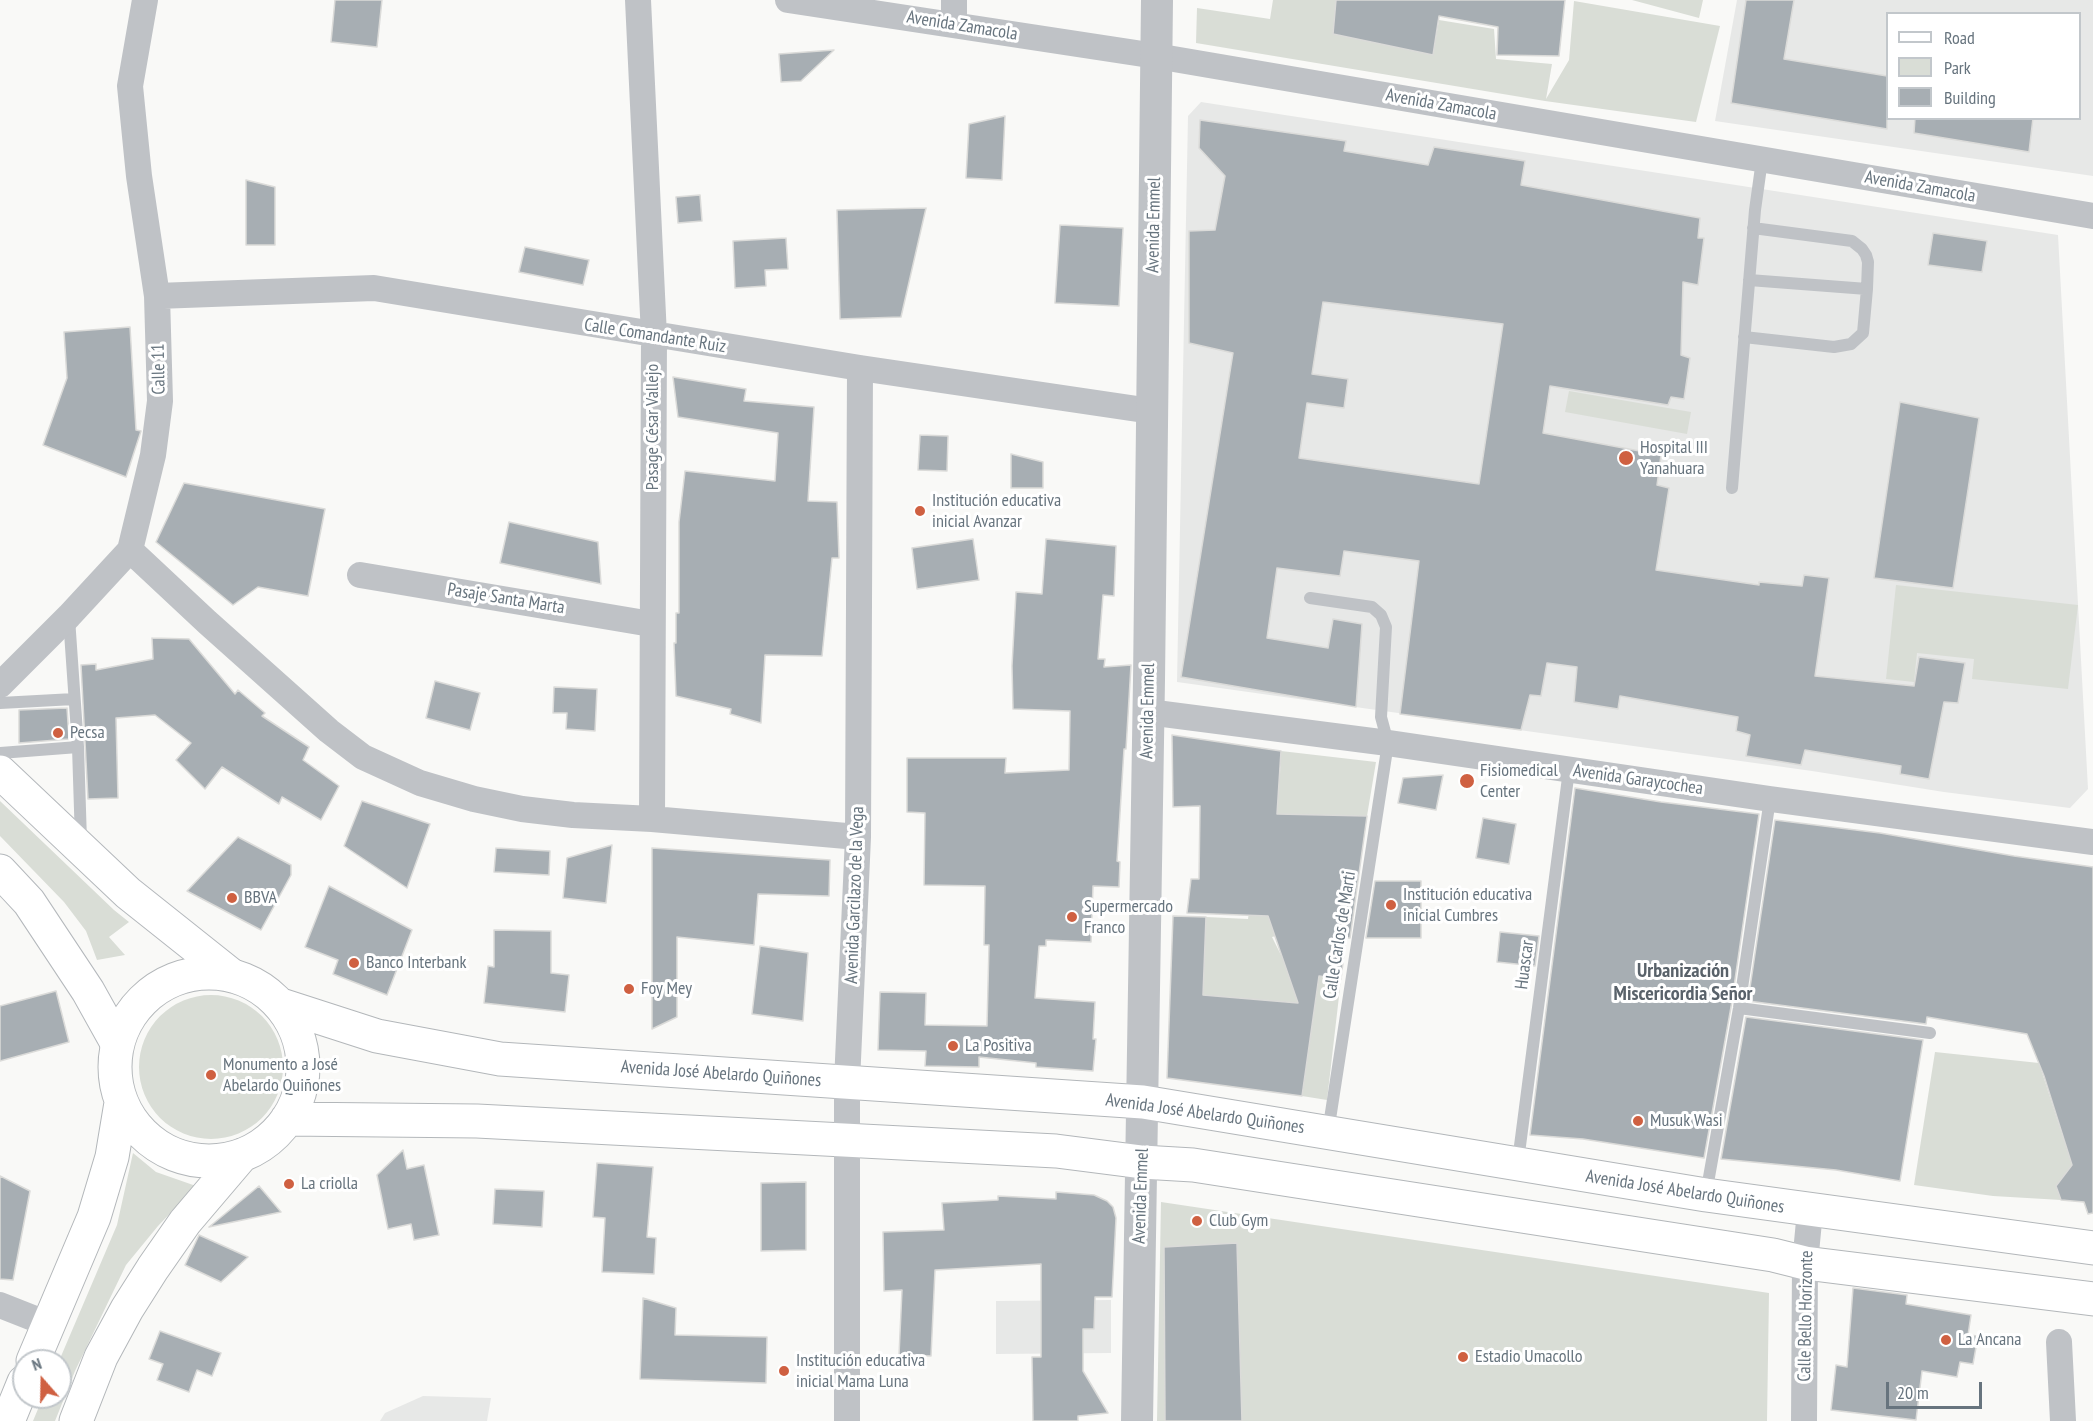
<!DOCTYPE html>
<html>
<head>
<meta charset="utf-8">
<style>
  body { margin:0 }
  #map { position:relative; width:2093px; height:1421px; overflow:hidden; background:#f9f9f7; font-family:"PT Sans Narrow",sans-serif }
  canvas { display:block }
  .legend { position:absolute; left:1886px; top:12px; width:195px; height:108px; box-sizing:border-box; background:#fff; border:2px solid #c2c7cb; margin:0; padding:8px 10px; list-style:none; font-size:18px; color:#67747e }
  .legend li { display:flex; align-items:center; gap:12px; height:30px }
  .legend b { width:30px; border:2px solid #c2c7cb }
  .north { position:absolute; left:12px; top:1349px; width:60px; height:60px; box-sizing:border-box; background:#fff; border:2px solid #c2c7cb; border-radius:50%; rotate:340deg; font-size:16px; font-weight:700; line-height:24px; text-align:center; color:#67747e }
  .north::after { content:''; display:block; margin:auto; width:21px; height:27px; background:#cf6041; clip-path:polygon(50% 0,100% 100%,50% 72%,0 100%) }
  .scale { position:absolute; left:1886px; top:1382px; width:96px; height:27px; box-sizing:border-box; border:3px solid #67747e; border-top:0; padding-left:8px; font-size:18px; line-height:21px; white-space:nowrap; color:#67747e; -webkit-text-stroke:4px #fff; paint-order:stroke }
</style>
</head>
<body>
<div id="map">
<canvas width="2093" height="1421"></canvas>
<ul class="legend">
<li><b style="height:8px;background:#fff"></b>Road</li>
<li><b style="height:16px;background:#d9ddd6"></b>Park</li>
<li><b style="height:16px;background:#a7aeb3"></b>Building</li>
</ul>
<div class="north">N</div>
<div class="scale">20 m</div>
</div>
<script>
const ctx = document.querySelector('canvas').getContext('2d');
ctx.lineJoin = 'round';
function fillPath(path, color) {
  ctx.fillStyle = color;
  ctx.fill(path, 'evenodd');
}
function poly(rows) {
  const path = new Path2D();
  for (const r of rows) {
    if (r.length === 3) {
      path.moveTo(r[0] + r[2], r[1]);
      path.arc(r[0], r[1], r[2], 0, 2 * Math.PI);
      continue;
    }
    path.moveTo(r[0], r[1]);
    for (let i = 2; i < r.length; i += 2) path.lineTo(r[i], r[i + 1]);
  }
  return path;
}
function stroke(path, color, width, dash) {
  ctx.strokeStyle = color;
  ctx.lineWidth = width;
  ctx.lineCap = dash ? 'butt' : 'round';
  ctx.setLineDash(dash || []);
  ctx.stroke(path);
}
function drawText(font, color, halo, rows, align = 'center') {
  ctx.font = font + ' "PT Sans Narrow",sans-serif';
  ctx.lineWidth = 6;
  ctx.setLineDash([]);
  ctx.textBaseline = 'middle';
  ctx.strokeStyle = halo;
  ctx.fillStyle = color;
  for (const [text, x, y, turn = 0] of rows) {
    ctx.save();
    ctx.translate(x, y);
    ctx.rotate((+turn || 0) * Math.PI / 180);
    ctx.textAlign = isNaN(turn) ? turn : align;
    if (halo) ctx.strokeText(text, 0, 0);
    ctx.fillText(text, 0, 0);
    ctx.restore();
  }
}
const built = poly([
  [1737,0,2093,0,2093,176,1715,121],
  [1888,14,2080,14,2080,118,1888,118],
  [1201,102,2058,235,2088,789,2070,808,1944,792,1812,771,1177,682,1188,116],
  [1111,1300,1111,1353,996,1354,996,1301],
  [423,1396,491,1398,487,1421,380,1421,385,1413]
]);
const green = poly([
  [1273,0,1336,0,1433,54,1439,20,1494,29,1496,59,1552,64,1546,99,1569,60,1574,1,1720,26,1696,122,1545,101,1196,43,1197,8,1270,19],
  [1632,0,1703,0,1699,18],
  [1569,391,1691,412,1687,434,1565,412],
  [1896,585,2078,605,2068,689,1972,679,1974,659,1917,653,1914,682,1886,679],
  [1281,751,1376,762,1367,816,1294,815,1292,932,1272,937,1284,961,1309,975,1341,979,1327,1100,1302,1096,1314,1006,1203,995,1206,917,1248,919,1267,772,1280,774],
  [0,801,114,910,129,922,109,937,125,955,97,960,86,931,64,902,0,836],
  [211,1067,72],
  [1935,1052,2039,1063,2072,1165,2056,1186,2061,1200,1993,1196,1914,1185],
  [133,1153,156,1172,196,1186,158,1226,126,1265,75,1371,55,1421,33,1421,43,1397,60,1397,59,1361,117,1225],
  [1161,1202,1769,1293,1767,1421,1157,1421]
]);
const building = poly([
  [335,0,382,0,377,47,331,42,335,0],
  [1336,0,1565,0,1559,56,1497,55,1498,27,1439,16,1433,55,1333,34,1336,0],
  [1746,0,1794,0,1784,59,1887,76,1887,129,1731,103,1746,0],
  [834,50,801,81,781,82,779,54,834,50],
  [1005,116,1002,180,966,178,969,124,1005,116],
  [1915,118,2033,118,2029,152,1914,133,1915,118],
  [1200,120,1346,141,1344,151,1428,165,1434,147,1525,161,1521,185,1700,218,1698,238,1704,238,1698,285,1683,282,1681,355,1690,358,1684,399,1671,397,1668,405,1550,386,1543,433,1661,455,1657,485,1669,488,1656,570,1759,585,1759,582,1802,586,1804,575,1829,578,1815,676,1914,686,1919,657,1965,663,1958,703,1944,702,1929,779,1900,774,1901,766,1805,750,1801,765,1746,756,1750,735,1736,731,1738,717,1620,696,1618,709,1574,702,1577,667,1547,663,1541,696,1530,695,1521,730,1400,714,1419,561,1344,551,1340,576,1277,568,1267,638,1328,648,1333,619,1362,624,1356,707,1181,677,1233,353,1189,343,1189,231,1215,230,1225,176,1199,148,1200,120],
  [1323,302,1503,324,1479,484,1299,458,1307,403,1344,408,1348,379,1312,374,1323,302],
  [246,180,275,187,275,245,246,245,246,180],
  [700,195,702,221,678,223,676,197,700,195],
  [926,208,901,317,840,319,837,210,926,208],
  [1060,225,1123,228,1119,306,1055,303,1060,225],
  [1933,233,1987,241,1982,272,1928,265,1933,233],
  [786,238,788,269,765,270,766,286,735,288,733,241,786,238],
  [525,247,589,260,583,285,519,272,525,247],
  [130,327,136,430,141,431,126,477,43,445,67,378,64,332,130,327],
  [673,377,746,389,744,401,814,407,808,501,837,502,839,558,832,558,822,656,765,655,761,723,730,714,731,709,676,696,674,643,676,643,676,613,679,613,679,522,685,471,775,481,778,433,678,417,673,377],
  [1900,402,1979,418,1953,588,1874,578,1900,402],
  [920,435,948,436,947,471,918,470,920,435],
  [1011,454,1043,462,1043,488,1011,488,1011,454],
  [184,483,325,509,308,596,258,587,233,605,156,542,184,483],
  [509,522,598,542,601,584,500,563,509,522],
  [973,539,979,580,917,589,912,548,973,539],
  [1046,539,1116,546,1114,596,1103,595,1098,659,1105,659,1104,667,1131,665,1126,749,1124,749,1117,861,1120,862,1119,887,1093,886,1091,942,1046,940,1046,946,1039,946,1035,998,1095,1002,1093,1039,1096,1039,1093,1071,1036,1067,1036,1063,979,1057,979,1067,925,1066,926,1051,878,1050,880,992,926,993,925,1025,987,1026,989,945,984,945,985,886,924,885,925,813,907,812,907,758,1006,758,1005,773,1069,770,1070,711,1013,709,1012,666,1016,592,1042,594,1046,539],
  [152,638,189,639,235,694,238,690,265,713,262,716,309,747,303,760,339,786,321,820,282,797,279,804,222,767,205,789,176,760,191,743,155,715,116,718,118,798,88,799,81,665,96,664,96,670,153,659,152,638],
  [435,681,480,693,470,730,426,718,435,681],
  [554,687,597,689,595,731,566,729,567,713,553,713,554,687],
  [67,708,69,739,19,743,19,710,67,708],
  [1172,735,1281,751,1277,814,1367,816,1350,938,1346,938,1341,979,1319,976,1302,1096,1167,1078,1173,916,1206,917,1203,995,1298,1003,1268,916,1187,913,1191,879,1199,879,1200,806,1173,807,1172,735],
  [1443,775,1436,810,1398,803,1403,778,1443,775],
  [1575,788,1661,802,1759,814,1731,1007,1704,1158,1583,1139,1530,1135,1575,788],
  [362,801,430,824,407,888,344,846,362,801],
  [1483,818,1516,824,1509,864,1476,858,1483,818],
  [1775,820,1880,833,2014,856,2093,867,2093,1213,2088,1214,2084,1202,2061,1200,2056,1186,2072,1165,2044,1076,2027,1034,1927,1017,1926,1024,1748,1001,1775,820],
  [238,837,291,865,291,875,261,930,187,891,238,837],
  [612,845,606,903,563,898,567,858,612,845],
  [496,848,550,851,549,875,494,872,496,848],
  [652,848,830,860,829,896,758,894,754,945,677,937,677,1017,652,1029,652,848],
  [1375,881,1421,881,1421,938,1366,938,1375,881],
  [329,886,412,930,387,995,333,974,338,960,305,947,329,886],
  [494,930,551,931,551,973,569,975,565,1012,484,1003,488,966,494,967,494,930],
  [1500,932,1539,936,1535,966,1497,962,1500,932],
  [760,946,808,953,803,1021,752,1014,760,946],
  [56,991,69,1042,0,1061,0,1006,56,991],
  [1746,1017,1923,1040,1900,1181,1836,1170,1721,1159,1746,1017],
  [403,1150,407,1169,424,1165,439,1235,414,1240,411,1224,388,1229,377,1175,403,1150],
  [597,1163,653,1167,647,1237,656,1238,654,1274,602,1272,605,1218,593,1217,597,1163],
  [0,1176,30,1191,13,1280,0,1279,0,1176],
  [806,1182,806,1250,761,1251,761,1183,806,1182],
  [259,1186,281,1212,209,1227,259,1186],
  [495,1189,544,1191,542,1227,493,1224,495,1189],
  [1056,1192,1094,1195,1107,1201,1113,1207,1116,1218,1112,1297,1095,1297,1094,1329,1083,1329,1083,1371,1108,1413,1078,1416,1078,1421,1033,1421,1032,1357,1041,1357,1041,1264,935,1270,931,1356,899,1355,902,1290,884,1291,883,1232,944,1230,942,1203,998,1200,998,1196,1056,1199,1056,1192],
  [199,1235,248,1257,221,1282,185,1265,199,1235],
  [1237,1243,1242,1421,1165,1421,1164,1247,1237,1243],
  [1853,1288,1907,1295,1906,1304,1971,1315,1968,1335,1978,1336,1973,1364,1960,1362,1957,1377,1922,1371,1916,1420,1831,1410,1836,1365,1847,1367,1853,1288],
  [643,1298,676,1308,675,1335,767,1337,766,1383,640,1379,643,1298],
  [160,1331,221,1353,212,1376,197,1370,189,1392,157,1380,163,1364,149,1359,160,1331]
]);
const service = poly([
  [1749,280,1867,289],
  [1744,337,1834,347,1851,344,1863,333,1867,289,1868,262,1866,255,1862,249,1852,241,1753,228],
  [1732,488,1755,210,1762,160],
  [1310,598,1372,607,1381,615,1386,627,1381,717,1388,743,1328,1132],
  [69,618,78,747,81,841],
  [0,703,74,699],
  [0,753,78,747],
  [1739,1008,1930,1033],
  [1518,1161,1569,770],
  [1706,1194,1739,1008,1770,799]
]);
const minor = poly([
  [638,0,654,336,652,819],
  [788,0,1156,56,2093,216],
  [954,0,954,24],
  [157,296,374,288,860,368,1151,411],
  [130,550,207,622,329,731,363,757,420,783,474,799,522,809,573,815,652,819,858,837],
  [360,575,651,624],
  [0,685,69,616,130,550,153,455,160,401,157,296,139,176,130,86,145,0],
  [1148,712,1388,743,1770,799,2093,842],
  [0,1305,48,1324],
  [2059,1342,2063,1421],
  [847,1421,847,1082,858,837,860,368],
  [1804,1421,1805,1263,1810,1211]
]);
const tertiary = poly([
  [1137,1421,1149,680,1157,0]
]);
const secondary = poly([
  [0,772,128,893,231,975],
  [0,871,29,902,88,991,117,1043]
]);
const primary = poly([
  [209,1067,94],
  [281,1005,377,1036,500,1059,1143,1102,1706,1195,2093,1248],
  [287,1119,477,1121,1056,1151,1142,1162,1193,1165,1773,1255,1805,1263,2093,1299],
  [33,1361,94,1217,112,1157,121,1103],
  [8,1421,24,1382],
  [76,1421,101,1357,127,1309,153,1268,185,1222,242,1155]
]);
const markers = [
  [1626,458,8,"#cf6041"],
  [920,511,6,"#cf6041"],
  [58,733,6,"#cf6041"],
  [1467,781,8,"#cf6041"],
  [232,898,6,"#cf6041"],
  [1391,905,6,"#cf6041"],
  [1072,917,6,"#cf6041"],
  [354,963,6,"#cf6041"],
  [629,989,6,"#cf6041"],
  [953,1046,6,"#cf6041"],
  [211,1075,6,"#cf6041"],
  [1638,1121,6,"#cf6041"],
  [289,1184,6,"#cf6041"],
  [1197,1221,6,"#cf6041"],
  [1946,1340,6,"#cf6041"],
  [1463,1357,6,"#cf6041"],
  [784,1371,6,"#cf6041"]
];
const streetNames = [
  ["Avenida Zamacola",962,26,9],
  ["Avenida Zamacola",1441,105,10],
  ["Avenida Zamacola",1920,187,10],
  ["Avenida Emmel",1154,225,-89],
  ["Calle Comandante Ruiz",655,336,9],
  ["Calle 11",159,369,-91],
  ["Pasage César Vallejo",653,427,-90],
  ["Pasaje Santa Marta",506,599,9],
  ["Avenida Emmel",1148,711,-89],
  ["Avenida Garaycochea",1638,780,8],
  ["Avenida Garcilazo de la Vega",855,895,-88],
  ["Calle Carlos de Marti",1340,935,-81],
  ["Huascar",1525,965,-83],
  ["Avenida José Abelardo Quiñones",721,1074,4],
  ["Avenida José Abelardo Quiñones",1205,1114,8],
  ["Avenida José Abelardo Quiñones",1685,1192,9],
  ["Avenida Emmel",1141,1196,-88],
  ["Calle Bello Horizonte",1806,1316,-89]
];
const poiNames = [
  ["Hospital III",1640,448],
  ["Yanahuara",1640,469],
  ["Institución educativa",932,501],
  ["inicial Avanzar",932,522],
  ["Pecsa",70,733],
  ["Fisiomedical",1480,771],
  ["Center",1480,792],
  ["Institución educativa",1403,895],
  ["inicial Cumbres",1403,916],
  ["BBVA",244,898],
  ["Supermercado",1084,907],
  ["Franco",1084,928],
  ["Banco Interbank",366,963],
  ["Foy Mey",641,989],
  ["La Positiva",965,1046],
  ["Monumento a José",223,1065],
  ["Abelardo Quiñones",223,1086],
  ["Musuk Wasi",1650,1121],
  ["La criolla",301,1184],
  ["Club Gym",1209,1221],
  ["La Ancana",1958,1340],
  ["Estadio Umacollo",1475,1357],
  ["Institución educativa",796,1361],
  ["inicial Mama Luna",796,1382]
];
const neighbourhoodNames = [
  ["Urbanización",1683,971],
  ["Miscericordia Señor",1683,994]
];
fillPath(built, '#e7e8e7');
fillPath(green, '#d9ddd6');
fillPath(building, '#a7aeb3');
stroke(building, '#dbdbd9', 1.5);
stroke(secondary, '#b4b8bc', 35);
stroke(primary, '#b3b7ba', 35);
stroke(service, '#bfc2c6', 12);
stroke(minor, '#bfc2c6', 26);
stroke(tertiary, '#bfc2c6', 32);
stroke(secondary, '#fff', 33);
stroke(primary, '#fff', 33);
for (const [x, y, r, color] of markers) {
  const dot = new Path2D();
  dot.arc(x, y, r, 0, 2 * Math.PI);
  ctx.fillStyle = color;
  ctx.fill(dot);
  stroke(dot, '#fff', 2);
}
drawText('18px', '#67747e', '#fff', streetNames);
drawText('18px', '#67747e', '#fff', poiNames, 'left');
drawText('bold 20px', '#59626a', '#fff', neighbourhoodNames);
</script>
</body>
</html>
